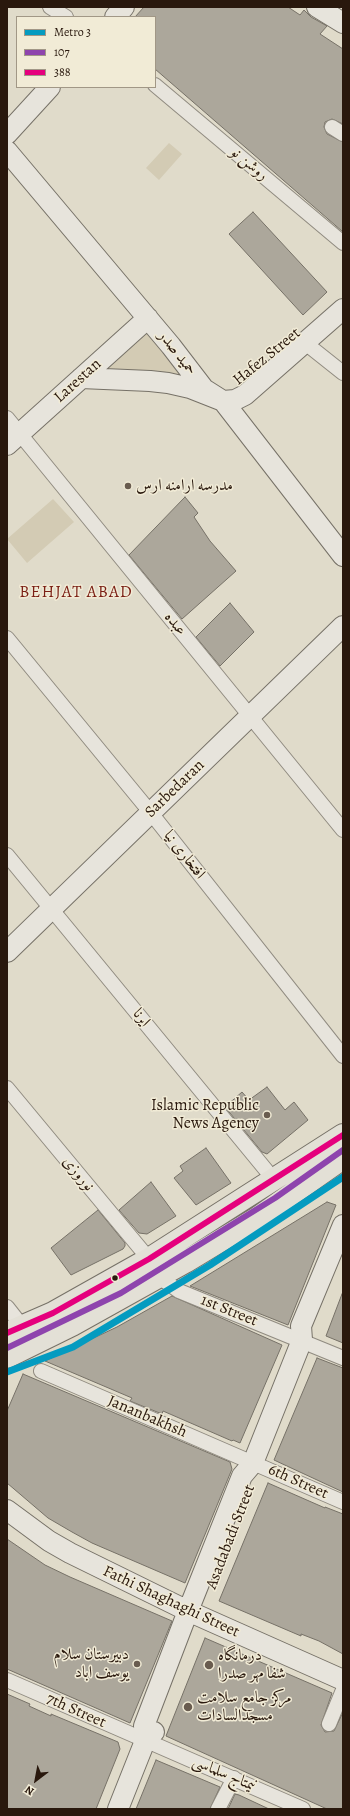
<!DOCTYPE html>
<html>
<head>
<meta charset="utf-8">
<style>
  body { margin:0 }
  #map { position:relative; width:350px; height:1816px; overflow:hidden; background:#e0dbca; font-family:Alegreya,serif }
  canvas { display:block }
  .frame { position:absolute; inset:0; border:8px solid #29180d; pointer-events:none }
  .legend { position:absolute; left:16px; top:16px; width:140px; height:72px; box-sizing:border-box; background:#f1ebd6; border:1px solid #a19786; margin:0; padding:5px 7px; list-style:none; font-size:12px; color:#29180d }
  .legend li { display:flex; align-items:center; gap:8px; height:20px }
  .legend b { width:20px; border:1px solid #a19786 }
  .north { position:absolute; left:16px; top:1760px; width:40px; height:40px; -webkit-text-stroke:3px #f1ebd6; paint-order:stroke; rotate:212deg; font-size:11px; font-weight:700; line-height:16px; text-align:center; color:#29180d }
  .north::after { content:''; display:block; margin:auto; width:14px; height:18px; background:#29180d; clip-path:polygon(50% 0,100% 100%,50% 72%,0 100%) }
</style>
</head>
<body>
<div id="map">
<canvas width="350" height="1816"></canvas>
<div class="frame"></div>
<ul class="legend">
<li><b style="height:5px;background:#049bc0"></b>Metro 3</li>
<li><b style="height:5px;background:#8e44ad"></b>107</li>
<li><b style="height:5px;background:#e5007d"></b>388</li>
</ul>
<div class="north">N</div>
</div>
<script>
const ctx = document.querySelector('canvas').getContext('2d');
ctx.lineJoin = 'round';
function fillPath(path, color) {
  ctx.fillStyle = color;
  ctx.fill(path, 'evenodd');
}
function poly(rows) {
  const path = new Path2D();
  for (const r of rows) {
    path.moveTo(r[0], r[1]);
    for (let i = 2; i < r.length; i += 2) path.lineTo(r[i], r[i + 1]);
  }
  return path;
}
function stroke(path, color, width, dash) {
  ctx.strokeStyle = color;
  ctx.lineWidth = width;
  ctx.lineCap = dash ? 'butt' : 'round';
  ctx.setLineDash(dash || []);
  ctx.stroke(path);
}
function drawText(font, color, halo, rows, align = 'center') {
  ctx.font = font + ' Alegreya,Amiri,serif';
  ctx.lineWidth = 3;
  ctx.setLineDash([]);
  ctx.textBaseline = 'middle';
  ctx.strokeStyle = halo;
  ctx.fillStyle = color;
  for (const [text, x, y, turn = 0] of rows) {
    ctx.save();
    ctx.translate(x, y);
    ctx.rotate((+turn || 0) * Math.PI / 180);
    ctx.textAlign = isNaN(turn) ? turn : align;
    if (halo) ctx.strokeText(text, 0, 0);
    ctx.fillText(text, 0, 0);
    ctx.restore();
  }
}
const green = poly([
  [169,143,182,154,159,180,146,168],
  [150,331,189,384,97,378],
  [53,499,74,522,27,563,7,539]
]);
const building = poly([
  [144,7,288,7,300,15,304,10,311,17,327,26,320,34,343,49,343,124,332,119,325,122,324,127,327,134,343,142,343,232,155,69,155,17,135,17,144,7],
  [253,212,327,292,303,315,229,234,253,212],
  [185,497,198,513,194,517,210,541,236,571,182,619,129,555,185,497],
  [230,603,254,632,220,666,196,637,230,603],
  [267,1087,285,1110,294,1102,308,1120,267,1154,262,1152,225,1107,242,1092,249,1100,267,1087],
  [206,1148,231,1183,196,1205,174,1178,183,1171,180,1166,206,1148],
  [151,1182,176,1216,147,1234,139,1233,119,1210,151,1182],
  [327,1202,336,1205,288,1325,190,1286,327,1202],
  [98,1210,125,1243,125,1246,123,1249,71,1275,51,1248,98,1210],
  [342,1294,343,1294,343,1343,326,1336,342,1294],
  [172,1296,282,1345,240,1443,233,1440,232,1441,163,1411,162,1414,130,1401,132,1398,45,1361,117,1327,172,1296],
  [317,1358,343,1368,343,1492,274,1460,317,1358],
  [23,1374,230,1462,232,1469,185,1583,92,1543,72,1532,48,1518,7,1483,7,1411,23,1374],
  [268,1483,325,1508,325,1507,343,1514,343,1654,319,1641,301,1634,301,1636,219,1601,268,1483],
  [7,1539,45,1565,70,1577,172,1621,130,1723,7,1669,7,1539],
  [205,1638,332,1693,321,1725,325,1732,334,1731,343,1712,343,1809,327,1809,166,1736,205,1638],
  [7,1694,30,1704,29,1706,51,1716,51,1714,118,1742,120,1749,96,1809,7,1809,7,1694],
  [156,1760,220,1787,210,1809,136,1809,156,1760],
  [235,1794,239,1795,269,1809,228,1809,235,1794]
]);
const street = poly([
  [50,7,66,17],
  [155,85,343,243],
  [332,127,343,134],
  [304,342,343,373],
  [7,418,343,830],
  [7,638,151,813,343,1056],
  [7,855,275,1181],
  [7,1088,149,1259],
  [159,1277,179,1291,343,1358],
  [7,1307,22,1326],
  [41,1371,343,1502],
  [7,1680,303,1809],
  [329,1724,343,1690],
  [218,1809,234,1778]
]);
const secondary = poly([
  [317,7,343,23],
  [115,17,124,7],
  [7,134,50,87],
  [7,151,171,346,204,389,223,401,343,556],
  [81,378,150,381,168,383,190,388,223,401,235,400,245,395,343,309],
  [7,445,148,318],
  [7,952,343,626],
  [7,1510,49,1541,70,1553,188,1611,343,1680],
  [145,1741,144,1726,188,1611,242,1476,253,1463,302,1340,301,1326,343,1225],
  [118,1809,145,1741,154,1732]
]);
const primary = poly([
  [7,1333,53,1313,149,1259,343,1135],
  [7,1357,72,1325,185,1262,256,1219,343,1158]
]);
const bus1 = poly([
  [7,1348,121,1293,275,1198,343,1150]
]);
const bus2 = poly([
  [7,1333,53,1313,149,1259,343,1135]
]);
const metro1 = poly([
  [7,1372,73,1347,210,1265,343,1177]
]);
const markers = [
  [128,486,4,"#695c4f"],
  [267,1115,4,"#695c4f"],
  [115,1278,3.5,"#29180d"],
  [137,1664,4,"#695c4f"],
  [209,1665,5,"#695c4f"],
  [188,1707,5,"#695c4f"]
];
const streetNames = [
  ["روشن نو",249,164,40],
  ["حمید صدر",177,353,52],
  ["Hafez Street",267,357,-39],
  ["Larestan",78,381,-42],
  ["عبده",175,624,51],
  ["Sarbedaran",175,789,-44],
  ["افتخاری نیا",184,855,52],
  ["ايرنا",141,1018,51],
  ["نوروزی",78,1174,50],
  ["1st Street",229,1311,22],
  ["Jananbakhsh",147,1417,23],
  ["6th Street",298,1482,24],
  ["Asadabadi Street",231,1537,-69],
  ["Fathi Shaghaghi Street",171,1602,25],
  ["7th Street",76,1711,24],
  ["نیمتاج سلماسی",224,1774,23]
];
const poiNames = [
  ["مدرسه ارامنه ارس",136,486],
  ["Islamic Republic",259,1106,"right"],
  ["News Agency",259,1124,"right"],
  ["دبیرستان سلام",129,1655,"right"],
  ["یوسف اباد",129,1673,"right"],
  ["درمانگاه",218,1656],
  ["شفا مهر صدرا",218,1674],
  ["مرکز جامع سلامت",197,1698],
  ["مسجدالسادات",197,1716]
];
const neighbourhoodNames = [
  ["BEHJAT ABAD",76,593]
];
fillPath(green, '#d3cbb4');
fillPath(building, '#aca79b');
stroke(building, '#767167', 1);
stroke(street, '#908b80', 16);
stroke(secondary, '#767167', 22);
stroke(primary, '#767167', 24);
stroke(street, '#e7e4dc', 14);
stroke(secondary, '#e7e4dc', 20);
stroke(primary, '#e3e0d6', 22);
stroke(bus1, '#8e44ad', 6);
stroke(bus2, '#e5007d', 6);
stroke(metro1, '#049bc0', 7);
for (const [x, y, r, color] of markers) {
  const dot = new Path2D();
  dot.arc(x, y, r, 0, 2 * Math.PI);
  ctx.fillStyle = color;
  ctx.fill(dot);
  stroke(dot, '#f1ebd6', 1.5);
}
drawText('16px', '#29180d', '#f1ebd6', streetNames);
drawText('16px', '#29180d', '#f1ebd6', poiNames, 'left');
ctx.letterSpacing = '1px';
drawText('17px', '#7a1f14', '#f1ebd6', neighbourhoodNames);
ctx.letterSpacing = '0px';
</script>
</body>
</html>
